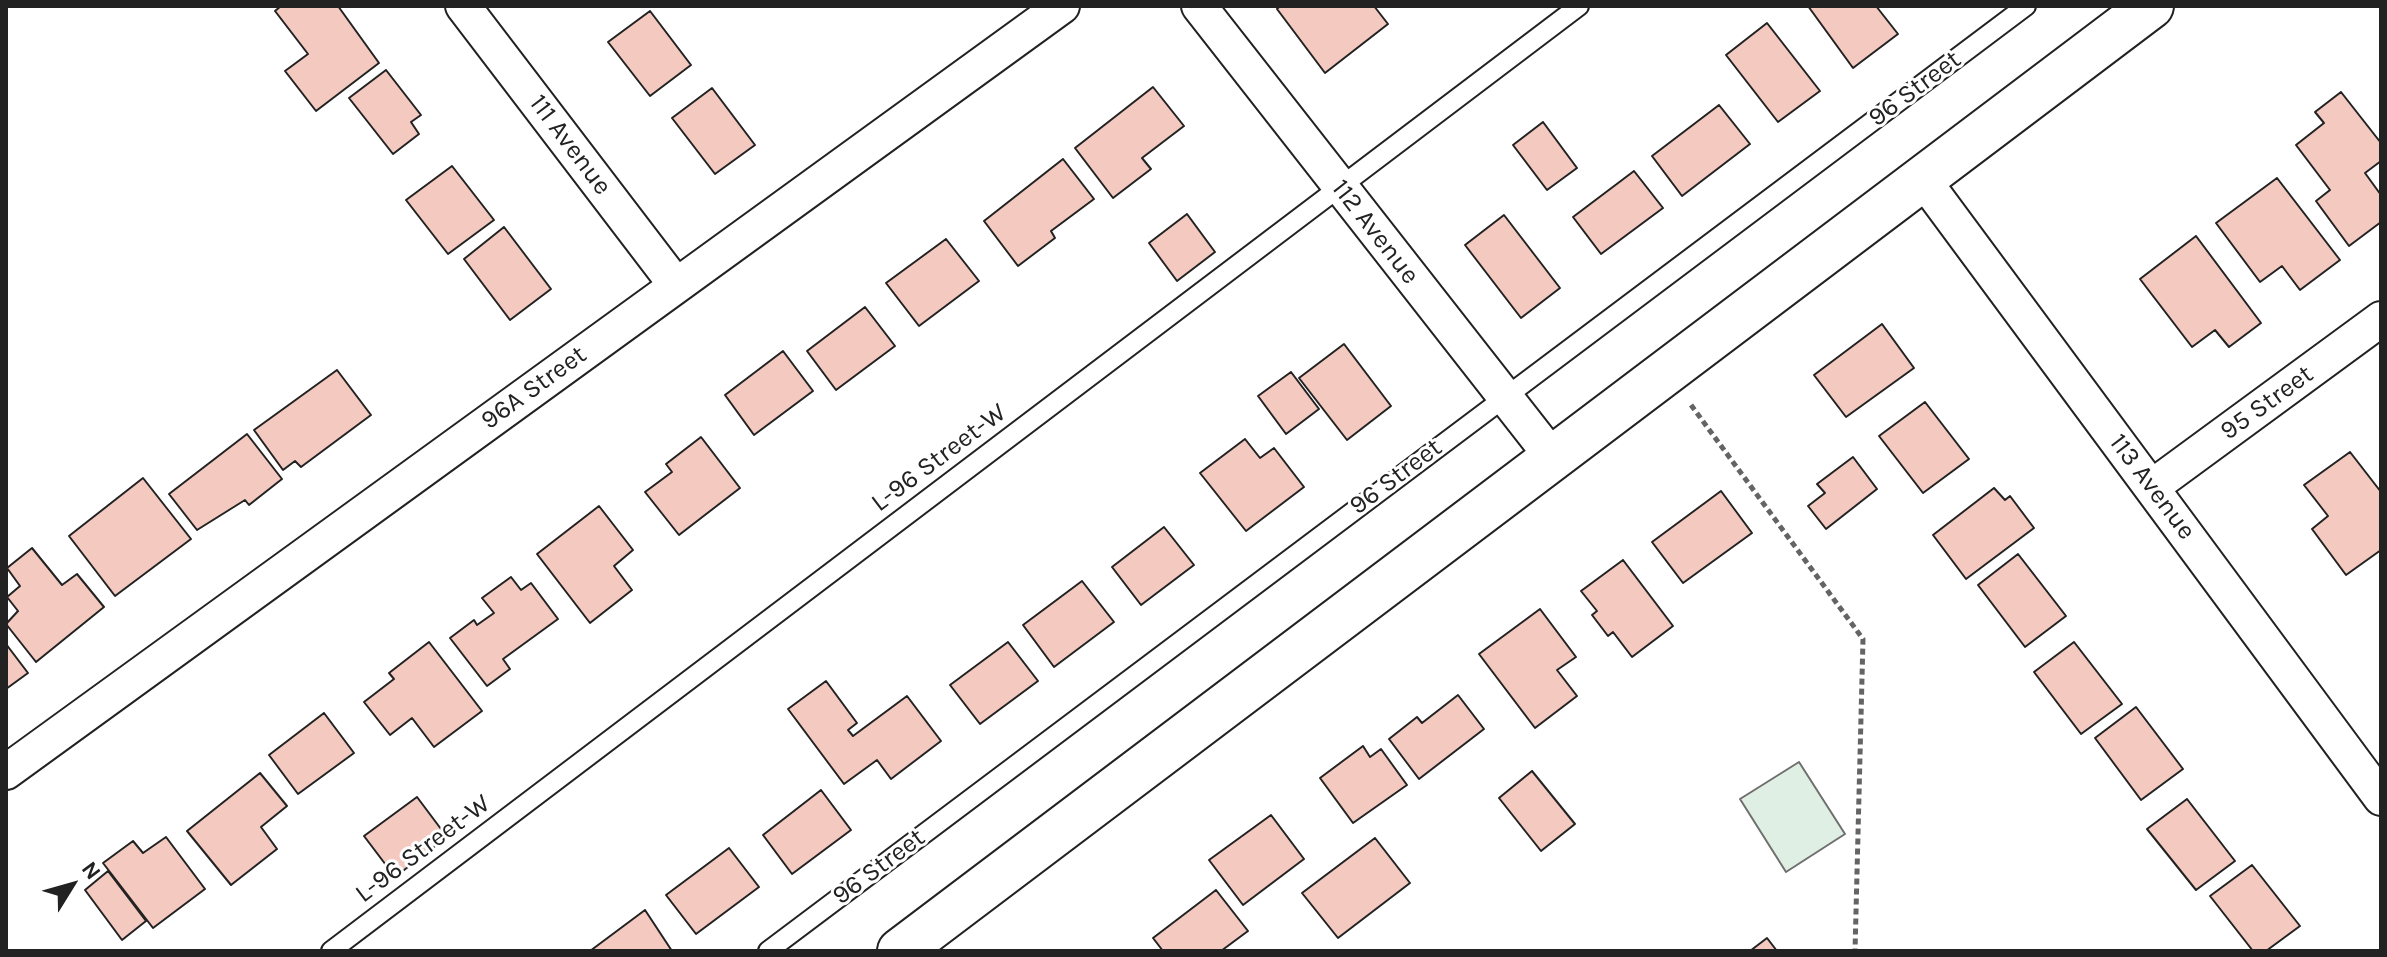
<!DOCTYPE html>
<html>
<head>
<meta charset="utf-8">
<style>
  body { margin:0 }
  #map { position:relative; width:2387px; height:957px; overflow:hidden; background:#fff; font-family:Karla,sans-serif }
  canvas { display:block }
  .frame { position:absolute; inset:0; border:8px solid #222; pointer-events:none }
  .north { position:absolute; left:32px; top:845px; width:80px; height:80px; -webkit-text-stroke:6px #fff; paint-order:stroke; rotate:53deg; font-size:22px; font-weight:700; line-height:32px; text-align:center; color:#222 }
  .north::after { content:''; display:block; margin:auto; width:28px; height:36px; background:#222; clip-path:polygon(50% 0,100% 100%,50% 72%,0 100%) }
</style>
</head>
<body>
<div id="map">
<canvas width="2387" height="957"></canvas>
<div class="frame"></div>
<div class="north">N</div>
</div>
<script>
const ctx = document.querySelector('canvas').getContext('2d');
ctx.lineJoin = 'round';
function fillPath(path, color) {
  ctx.fillStyle = color;
  ctx.fill(path, 'evenodd');
}
function poly(rows) {
  const path = new Path2D();
  for (const r of rows) {
    path.moveTo(r[0], r[1]);
    for (let i = 2; i < r.length; i += 2) path.lineTo(r[i], r[i + 1]);
  }
  return path;
}
function stroke(path, color, width, dash) {
  ctx.strokeStyle = color;
  ctx.lineWidth = width;
  ctx.lineCap = dash ? 'butt' : 'round';
  ctx.setLineDash(dash || []);
  ctx.stroke(path);
}
function drawText(font, color, halo, rows, align = 'center') {
  ctx.font = font + ' Karla,sans-serif';
  ctx.lineWidth = 6;
  ctx.setLineDash([]);
  ctx.textBaseline = 'middle';
  ctx.strokeStyle = halo;
  ctx.fillStyle = color;
  for (const [text, x, y, turn = 0] of rows) {
    ctx.save();
    ctx.translate(x, y);
    ctx.rotate((+turn || 0) * Math.PI / 180);
    ctx.textAlign = isNaN(turn) ? turn : align;
    if (halo) ctx.strokeText(text, 0, 0);
    ctx.fillText(text, 0, 0);
    ctx.restore();
  }
}
const green = poly([
  [1799,762,1845,834,1786,872,1740,799,1799,762]
]);
const building = poly([
  [281,6,338,6,379,63,316,111,285,71,308,54,275,11,281,6],
  [1280,6,1374,6,1388,24,1325,73,1277,9,1280,6],
  [1808,6,1876,6,1898,34,1853,68,1808,6],
  [650,11,691,65,650,96,608,42,650,11],
  [1767,23,1820,91,1778,122,1726,55,1767,23],
  [386,70,421,115,411,122,419,134,393,154,349,98,386,70],
  [1153,87,1184,126,1142,158,1151,169,1113,198,1075,148,1153,87],
  [712,88,755,145,715,174,672,118,712,88],
  [2341,92,2381,143,2381,161,2365,173,2381,195,2381,222,2349,246,2316,201,2330,190,2296,145,2324,123,2315,112,2341,92],
  [1719,105,1750,144,1682,196,1652,156,1719,105],
  [1543,122,1577,168,1547,190,1513,145,1543,122],
  [1063,159,1094,199,1051,231,1055,238,1018,266,984,221,1063,159],
  [452,166,494,220,448,254,406,200,452,166],
  [1634,171,1663,208,1601,254,1573,217,1634,171],
  [2277,178,2340,260,2300,290,2282,266,2260,282,2216,223,2277,178],
  [1187,214,1215,252,1177,281,1149,243,1187,214],
  [1504,215,1560,288,1521,318,1465,245,1504,215],
  [504,227,551,289,510,320,464,259,504,227],
  [2196,236,2261,323,2229,347,2215,330,2192,347,2140,279,2196,236],
  [946,239,979,281,919,326,886,283,946,239],
  [865,307,895,346,836,390,807,351,865,307],
  [1882,324,1914,368,1846,417,1814,375,1882,324],
  [1344,344,1391,406,1347,440,1299,378,1344,344],
  [783,351,813,391,754,435,725,395,783,351],
  [337,370,371,415,301,467,295,461,283,470,254,430,337,370],
  [1291,372,1319,409,1286,434,1258,396,1291,372],
  [1925,402,1969,459,1923,493,1879,436,1925,402],
  [247,434,282,479,249,505,245,500,197,530,169,494,247,434],
  [701,437,740,488,679,535,645,492,672,472,666,464,701,437],
  [1245,439,1260,458,1274,448,1304,487,1246,531,1200,473,1245,439],
  [2350,452,2381,492,2381,550,2346,575,2312,529,2328,516,2304,485,2350,452],
  [1853,457,1877,489,1826,529,1808,506,1825,493,1817,484,1853,457],
  [143,478,191,539,115,596,69,536,143,478],
  [1994,488,2005,500,2010,496,2034,528,1966,579,1933,535,1994,488],
  [1721,491,1752,533,1683,583,1652,542,1721,491],
  [599,506,633,550,614,566,632,590,590,623,537,554,599,506],
  [1164,527,1194,565,1141,605,1112,567,1164,527],
  [32,548,62,585,77,574,104,607,36,662,6,624,18,611,7,597,20,586,7,568,32,548],
  [2018,554,2066,616,2025,647,1978,585,2018,554],
  [1623,560,1673,626,1632,657,1613,632,1608,636,1592,615,1597,611,1581,591,1623,560],
  [511,577,521,590,531,583,558,619,503,659,510,669,487,686,450,638,474,620,477,625,494,613,482,598,511,577],
  [1082,581,1114,622,1054,667,1023,625,1082,581],
  [1540,609,1576,657,1557,670,1577,696,1535,728,1479,654,1540,609],
  [429,642,482,711,434,747,412,718,390,735,364,702,394,679,389,673,429,642],
  [1008,642,1038,681,980,724,950,685,1008,642],
  [2074,642,2122,704,2081,734,2034,672,2074,642],
  [6,644,28,673,6,689,6,644],
  [826,681,857,723,848,730,853,736,907,696,941,741,891,779,877,760,844,784,788,709,826,681],
  [1458,695,1484,729,1419,779,1389,739,1417,717,1422,723,1458,695],
  [2136,707,2183,769,2141,800,2095,738,2136,707],
  [324,713,354,753,298,794,269,755,324,713],
  [1363,746,1370,757,1381,749,1407,785,1353,823,1320,778,1363,746],
  [1532,771,1575,824,1541,851,1499,798,1532,771],
  [260,773,287,806,261,827,277,849,231,885,187,831,260,773],
  [821,790,851,830,792,874,763,835,821,790],
  [417,797,447,837,395,877,364,836,417,797],
  [2187,799,2235,861,2196,890,2147,829,2187,799],
  [1271,815,1304,859,1243,905,1209,860,1271,815],
  [166,837,205,889,153,928,103,863,133,841,143,853,166,837],
  [1375,838,1410,883,1338,938,1302,893,1375,838],
  [729,848,759,887,696,934,666,895,729,848],
  [2252,865,2300,926,2266,951,2253,951,2210,896,2252,865],
  [108,871,146,921,122,940,85,890,108,871],
  [1216,890,1248,931,1221,951,1163,951,1153,938,1216,890],
  [645,910,672,951,590,951,645,910],
  [1767,938,1777,951,1750,951,1767,938]
]);
const path = poly([
  [1691,405,1863,639,1855,951]
]);
const lane = poly([
  [331,951,1579,6],
  [768,951,2026,6]
]);
const street = poly([
  [463,6,676,285],
  [1199,6,1553,458],
  [1922,178,2381,798],
  [2152,487,2381,319],
  [6,772,1062,6]
]);
const secondary = poly([
  [900,951,2151,6]
]);
const streetNames = [
  ["96 Street",1915,89,-37],
  ["111 Avenue",570,145,53],
  ["112 Avenue",1375,232,52],
  ["96A Street",534,388,-36],
  ["95 Street",2267,403,-36],
  ["L-96 Street-W",939,458,-37],
  ["96 Street",1396,477,-37],
  ["113 Avenue",2152,487,53],
  ["L-96 Street-W",423,849,-37],
  ["96 Street",879,867,-37]
];
fillPath(green, '#e0efe3');
stroke(green, '#6f6f6f', 2);
fillPath(building, '#f3c9c0');
stroke(building, '#222', 2);
stroke(lane, '#222', 22);
stroke(street, '#222', 38);
stroke(secondary, '#222', 48);
stroke(path, '#646464', 5, [6, 4]);
stroke(lane, '#fff', 18);
stroke(street, '#fff', 34);
stroke(secondary, '#fff', 44);
drawText('26px', '#222', '#fff', streetNames);
</script>
</body>
</html>
